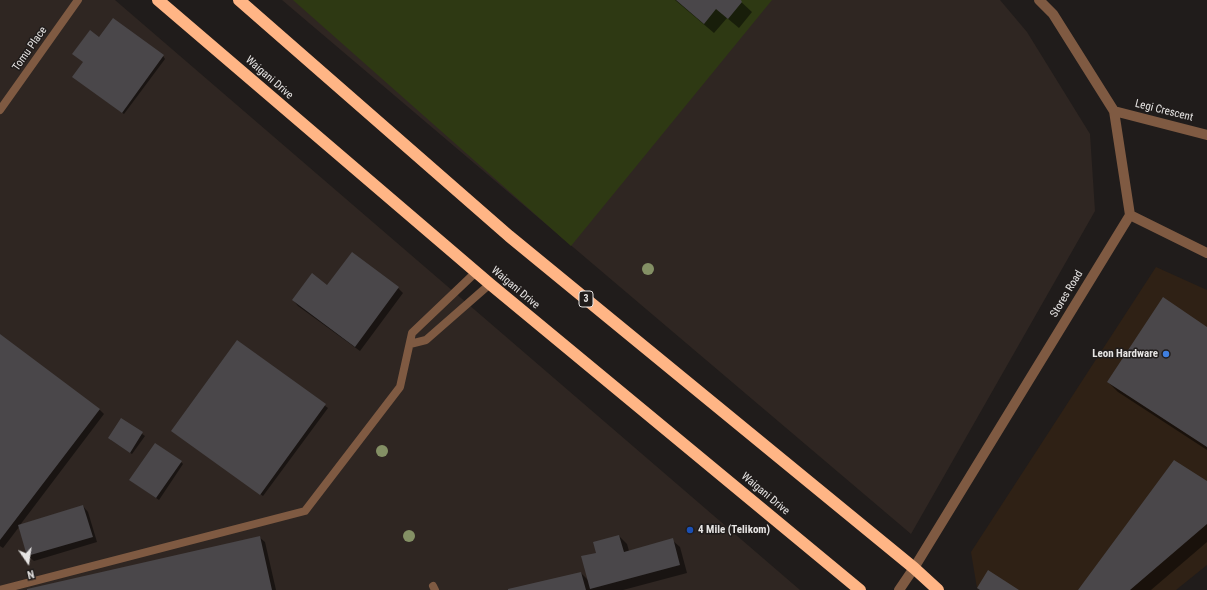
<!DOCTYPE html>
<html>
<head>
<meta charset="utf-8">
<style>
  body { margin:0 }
  #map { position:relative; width:1207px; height:590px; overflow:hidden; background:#201c1b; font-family:"Roboto Condensed",sans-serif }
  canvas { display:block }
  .north { position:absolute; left:8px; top:542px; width:40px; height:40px; -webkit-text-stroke:3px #201c1b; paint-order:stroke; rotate:167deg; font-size:11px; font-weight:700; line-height:16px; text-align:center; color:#e6e4e3 }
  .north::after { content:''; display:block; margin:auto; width:14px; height:18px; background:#e6e4e3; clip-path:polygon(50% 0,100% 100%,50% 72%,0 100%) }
</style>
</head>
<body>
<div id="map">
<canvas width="1207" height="590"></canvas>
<div class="north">N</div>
</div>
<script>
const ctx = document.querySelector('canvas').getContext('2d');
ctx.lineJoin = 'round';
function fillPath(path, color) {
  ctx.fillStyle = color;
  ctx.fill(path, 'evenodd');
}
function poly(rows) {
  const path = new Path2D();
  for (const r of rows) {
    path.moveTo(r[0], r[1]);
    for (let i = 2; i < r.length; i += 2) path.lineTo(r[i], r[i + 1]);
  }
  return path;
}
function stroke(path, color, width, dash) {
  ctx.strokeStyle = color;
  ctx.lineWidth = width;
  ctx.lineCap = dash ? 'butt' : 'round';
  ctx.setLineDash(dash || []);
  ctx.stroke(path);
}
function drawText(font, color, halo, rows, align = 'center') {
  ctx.font = font + ' "Roboto Condensed",sans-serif';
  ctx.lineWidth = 3;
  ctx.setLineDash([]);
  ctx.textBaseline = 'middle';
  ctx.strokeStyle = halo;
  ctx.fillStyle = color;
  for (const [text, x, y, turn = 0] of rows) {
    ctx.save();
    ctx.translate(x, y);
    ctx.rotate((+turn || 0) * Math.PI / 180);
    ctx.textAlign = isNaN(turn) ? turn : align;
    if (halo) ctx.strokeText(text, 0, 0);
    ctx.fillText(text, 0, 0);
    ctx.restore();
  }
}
const commercial = poly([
  [1156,267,1207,290,1207,565,1176,590,980,590,977,588,971,552]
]);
const built = poly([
  [0,0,115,0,800,590,0,590],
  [282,0,1000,0,1027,32,1090,134,1095,211,911,534]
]);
const green = poly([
  [293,0,772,0,571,246]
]);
const shadow = poly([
  [675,0,739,0,752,12,739,28,727,18,714,33],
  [99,38,163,56,165,59,124,114,76,79],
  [328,286,398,288,403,293,360,351,298,306,293,300],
  [1207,328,1207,450,1118,392,1108,382],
  [0,335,99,409,104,414,20,525,83,506,88,512,97,542,34,561,28,556,19,527,3,548,0,546],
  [237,342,328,408,263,496,175,433],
  [121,419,145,436,132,454,111,440],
  [181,462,183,464,159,500,133,482],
  [1207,483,1207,542,1151,590,1079,590],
  [619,536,627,544,629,551,672,540,680,547,687,573,623,590,510,590,581,573,588,580,597,553],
  [259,537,265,542,276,590,29,590]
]);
const building = poly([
  [676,0,741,0,742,2,728,19,716,9,704,24],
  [113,18,164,55,122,113,72,77,83,62,72,54,90,30,99,37],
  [352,252,399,287,355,347,292,300,312,273,327,285],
  [1163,297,1207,327,1207,447,1107,382],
  [0,334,100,409,0,540],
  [237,340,326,404,260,495,171,431],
  [121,418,143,432,130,453,108,438],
  [155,443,182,461,156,498,129,480],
  [1174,460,1207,481,1207,524,1130,590,1078,590],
  [83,505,93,537,27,556,18,525],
  [619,535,624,552,673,538,680,565,590,589,581,556,596,553,593,542],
  [260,536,272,590,27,590,27,589],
  [988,570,1019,590,980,590,977,588],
  [581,572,586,590,508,590,508,589]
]);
const lane = poly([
  [0,110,78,0],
  [410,344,426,340,490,284],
  [433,586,435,590],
  [0,590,305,511,400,387,412,333,476,272]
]);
const street = poly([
  [1114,111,1207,135],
  [1130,215,1207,253],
  [899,590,914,568,1130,215,1114,111,1053,14,1039,0]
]);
const highway = poly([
  [158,0,490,284,860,590],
  [239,0,509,236,914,568,938,590]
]);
const trees = [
  [648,269],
  [382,451],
  [409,536]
];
const markers = [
  [1166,354,4,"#3f7fe0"],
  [690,530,4,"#1a4fb4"]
];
const shields = [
  [586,299,14]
];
const shieldNames = [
  ["3",586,299]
];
const streetNames = [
  ["Tomu Place",30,49,-55],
  ["Waigani Drive",269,78,41],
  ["Legi Crescent",1164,111,14],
  ["Waigani Drive",515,288,40],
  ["Stores Road",1067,294,-59],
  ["Waigani Drive",765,494,40]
];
const poiNames = [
  ["Leon Hardware",1158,354],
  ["4 Mile (Telikom)",698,530,"left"]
];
fillPath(commercial, '#2f2115');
fillPath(built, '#2f2622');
fillPath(green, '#2e3913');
fillPath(shadow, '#0007');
fillPath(building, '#4a474a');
stroke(lane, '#7f5a42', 8);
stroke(street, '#7f5a42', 10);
stroke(highway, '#ffb585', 12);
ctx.fillStyle = '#849065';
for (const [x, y] of trees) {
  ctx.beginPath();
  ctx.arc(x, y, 6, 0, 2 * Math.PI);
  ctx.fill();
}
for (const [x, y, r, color] of markers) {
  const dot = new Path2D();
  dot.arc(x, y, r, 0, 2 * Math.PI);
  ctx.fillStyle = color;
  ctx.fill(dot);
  stroke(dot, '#201c1b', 1.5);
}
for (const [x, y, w] of shields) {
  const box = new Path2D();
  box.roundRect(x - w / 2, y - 8, w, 16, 3);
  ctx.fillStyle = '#201c1b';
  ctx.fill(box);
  stroke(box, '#e6e4e3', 1);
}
drawText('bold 10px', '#e6e4e3', null, shieldNames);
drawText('11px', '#e6e4e3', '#201c1b', streetNames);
drawText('bold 11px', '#e6e4e3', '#201c1b', poiNames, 'right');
</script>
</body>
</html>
